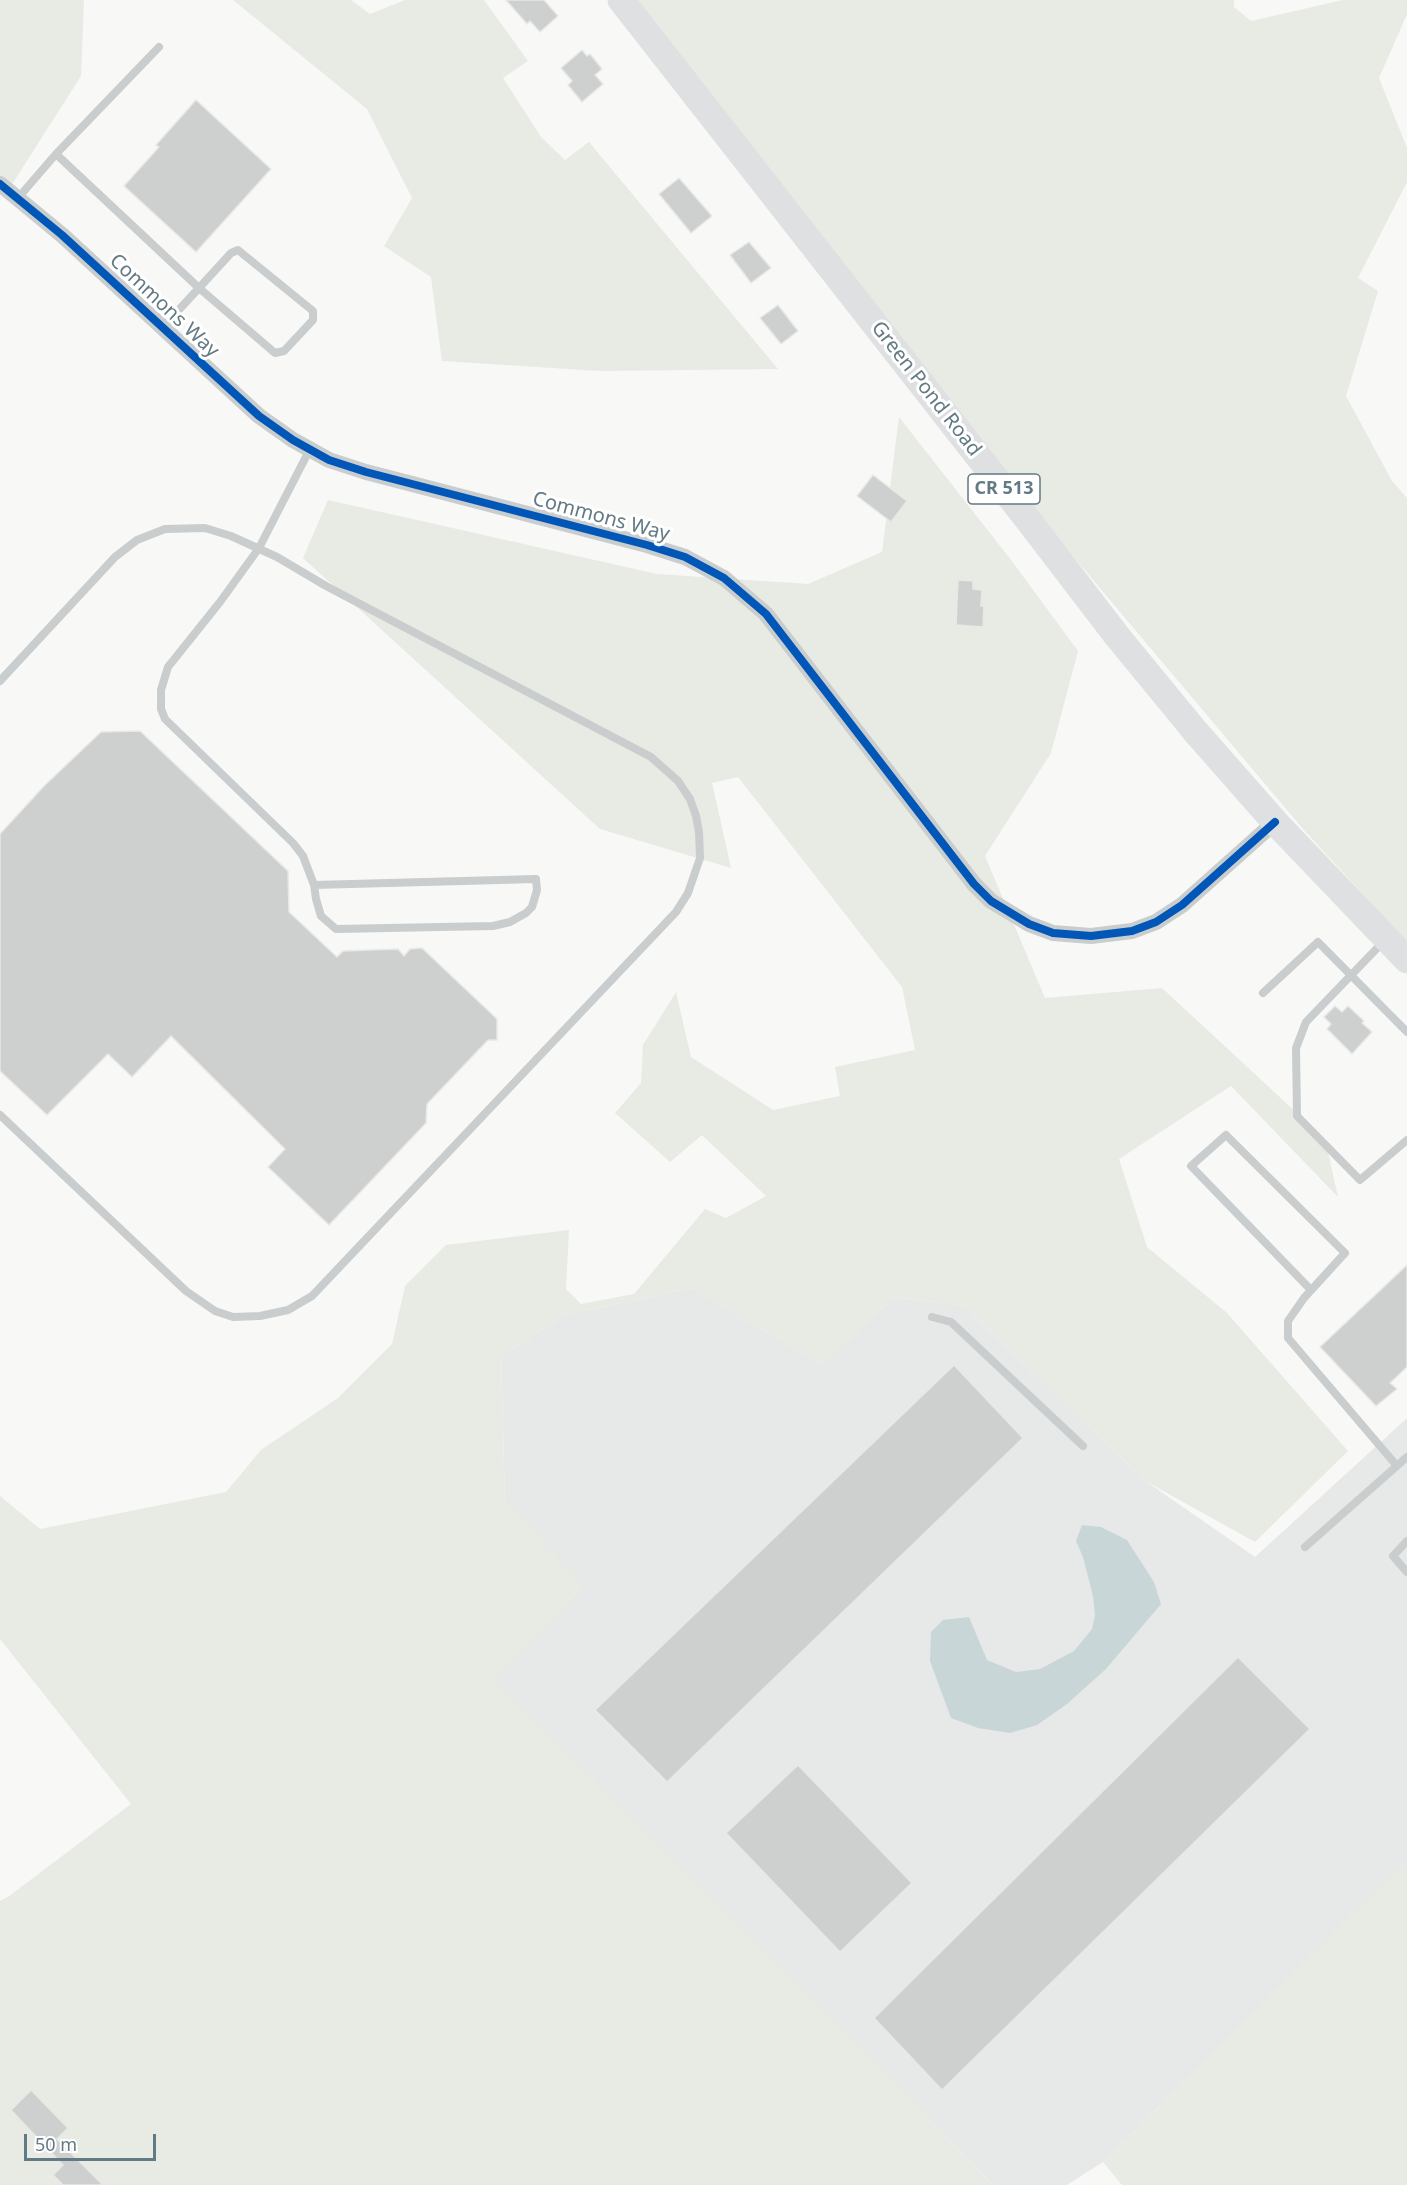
<!DOCTYPE html>
<html>
<head>
<meta charset="utf-8">
<style>
  body { margin:0 }
  #map { position:relative; width:1407px; height:2185px; overflow:hidden; background:#f8f8f7; font-family:"Noto Sans",sans-serif }
  canvas { display:block }
  .scale { position:absolute; left:24px; top:2134px; width:132px; height:27px; box-sizing:border-box; border:3px solid #627a83; border-top:0; padding-left:8px; font-size:18px; line-height:21px; white-space:nowrap; color:#627a83; -webkit-text-stroke:4px #fff; paint-order:stroke }
</style>
</head>
<body>
<div id="map">
<canvas width="1407" height="2185"></canvas>
<div class="scale">50 m</div>
</div>
<script>
const ctx = document.querySelector('canvas').getContext('2d');
ctx.lineJoin = 'round';
function fillPath(path, color) {
  ctx.fillStyle = color;
  ctx.fill(path, 'evenodd');
}
function poly(rows) {
  const path = new Path2D();
  for (const r of rows) {
    path.moveTo(r[0], r[1]);
    for (let i = 2; i < r.length; i += 2) path.lineTo(r[i], r[i + 1]);
  }
  return path;
}
function stroke(path, color, width, dash) {
  ctx.strokeStyle = color;
  ctx.lineWidth = width;
  ctx.lineCap = dash ? 'butt' : 'round';
  ctx.setLineDash(dash || []);
  ctx.stroke(path);
}
function drawText(font, color, halo, rows, align = 'center') {
  ctx.font = font + ' "Noto Sans",sans-serif';
  ctx.lineWidth = 6;
  ctx.setLineDash([]);
  ctx.textBaseline = 'middle';
  ctx.strokeStyle = halo;
  ctx.fillStyle = color;
  for (const [text, x, y, turn = 0] of rows) {
    ctx.save();
    ctx.translate(x, y);
    ctx.rotate((+turn || 0) * Math.PI / 180);
    ctx.textAlign = isNaN(turn) ? turn : align;
    if (halo) ctx.strokeText(text, 0, 0);
    ctx.fillText(text, 0, 0);
    ctx.restore();
  }
}
const built = poly([
  [691,1288,822,1364,894,1297,963,1306,1147,1482,1255,1557,1407,1418,1407,1863,1103,2162,1067,2185,993,2185,492,1677,583,1586,505,1502,501,1356,565,1315]
]);
const green = poly([
  [0,0,84,0,81,76,9,189,0,181],
  [233,0,351,0,370,14,405,0,484,0,528,61,503,78,541,137,565,160,589,142,778,369,600,371,442,361,431,277,384,246,412,198,367,109],
  [635,0,1234,0,1234,7,1251,21,1343,0,1407,0,1407,14,1379,78,1407,148,1407,182,1358,278,1378,291,1346,396,1392,481,1407,498,1407,942,1303,829,1029,504],
  [899,417,1011,560,1078,651,1051,753,985,856,1045,998,1162,988,1325,1139,1338,1197,1231,1086,1119,1159,1147,1247,1227,1313,1348,1451,1255,1542,1147,1482,963,1306,894,1297,822,1364,691,1288,565,1315,501,1356,505,1502,584,1585,493,1677,993,2185,0,2185,0,1901,8,1897,131,1804,0,1639,0,1496,40,1529,226,1492,261,1450,338,1398,392,1344,405,1286,446,1245,569,1230,566,1289,581,1304,634,1294,705,1209,726,1218,766,1196,702,1135,670,1162,615,1113,641,1083,643,1045,676,992,691,1057,773,1110,840,1096,835,1067,915,1050,902,987,738,777,712,783,731,868,600,829,303,558,328,500,657,574,808,584,882,552],
  [1407,1863,1407,2185,1122,2185,1103,2162]
]);
const water = poly([
  [1082,1525,1101,1527,1127,1540,1154,1582,1161,1604,1106,1669,1067,1704,1037,1725,1010,1733,978,1728,951,1718,930,1661,931,1632,943,1620,969,1617,987,1660,1016,1672,1040,1669,1074,1651,1092,1629,1095,1615,1093,1596,1083,1557,1076,1541]
]);
const building = poly([
  [506,0,544,0,558,16,540,32,530,21,527,24,506,0],
  [582,50,587,56,590,54,602,69,595,75,603,84,582,102,568,85,572,81,561,68,582,50],
  [196,100,271,169,196,252,124,186,159,147,156,145,196,100],
  [679,178,712,216,691,233,659,194,679,178],
  [749,242,771,268,751,283,730,255,749,242],
  [778,305,798,331,781,344,760,318,778,305],
  [873,475,907,501,891,522,857,496,873,475],
  [958,580,973,581,973,589,982,590,981,606,984,606,983,627,956,625,958,580],
  [140,731,288,871,289,912,337,957,343,951,398,949,404,956,410,949,422,948,497,1019,497,1040,488,1040,427,1104,426,1123,329,1225,268,1167,285,1149,171,1036,132,1077,108,1054,47,1115,0,1071,0,834,44,786,101,732,140,731],
  [1335,1006,1342,1012,1348,1006,1364,1021,1362,1023,1372,1032,1352,1054,1327,1029,1331,1024,1324,1017,1335,1006],
  [1407,1265,1407,1367,1390,1383,1397,1389,1376,1406,1320,1347,1407,1265],
  [954,1365,1023,1438,667,1782,595,1710,954,1365],
  [1238,1657,1310,1729,942,2090,874,2018,1238,1657],
  [798,1765,912,1883,840,1952,726,1833,798,1765],
  [31,2090,68,2128,57,2139,103,2185,63,2185,53,2175,63,2165,11,2110,31,2090]
]);
const service = poly([
  [159,47,56,154,199,288,275,353,284,351,313,320,313,311,238,250,231,253,199,288,163,327],
  [18,198,56,154],
  [310,449,259,548,220,602,168,667,161,690,161,709,165,719,293,843,303,856,314,885,316,899,321,916,336,929,493,926,510,922,526,913,532,907,537,890,536,879,314,885],
  [0,681,115,557,137,540,165,529,205,528,231,536,277,557,326,586,651,757,678,781,690,799,696,816,699,832,700,858,688,893,676,912,312,1296,288,1310,260,1316,233,1317,215,1311,186,1291,0,1115],
  [1384,941,1306,1022,1296,1048,1297,1116,1360,1180,1407,1140],
  [1263,993,1318,942,1407,1032],
  [1311,1290,1191,1166,1226,1135,1345,1253,1304,1298,1288,1321,1288,1338,1397,1466],
  [932,1317,951,1322,1083,1446],
  [1407,1541,1393,1556,1407,1572],
  [1305,1547,1407,1457]
]);
const minor = poly([
  [0,184,62,235,259,416,293,440,329,460,366,472,647,545,685,557,724,578,766,614,974,884,991,901,1029,924,1053,933,1091,936,1132,931,1156,922,1182,905,1275,822]
]);
const primary = poly([
  [621,0,1032,525,1117,636,1195,731,1275,822,1407,960]
]);
const cycleway = poly([
  [0,184,62,235,259,416,293,440,329,460,366,472,647,545,685,557,724,578,766,614,974,884,991,901,1029,924,1053,933,1091,936,1132,931,1156,922,1182,905,1275,822]
]);
const shields = [
  [1004,489,72]
];
const shieldNames = [
  ["CR 513",1004,489]
];
const streetNames = [
  ["Commons Way",164,306,43],
  ["Green Pond Road",926,389,52],
  ["Commons Way",601,517,15]
];
fillPath(built, '#e7e9e9');
fillPath(green, '#e8eae4');
fillPath(water, '#c9d6d7');
fillPath(building, '#ced0d0');
stroke(building, '#e8e8e6', 1.5);
stroke(service, '#cacdcd', 8);
stroke(minor, '#cacdcd', 16);
stroke(primary, '#dfe0e1', 27);
stroke(cycleway, '#0057b8', 8);
for (const [x, y, w] of shields) {
  const box = new Path2D();
  box.roundRect(x - w / 2, y - 15, w, 30, 4.5);
  ctx.fillStyle = '#fff';
  ctx.fill(box);
  stroke(box, '#627a83', 1.5);
}
drawText('bold 18px', '#627a83', null, shieldNames);
drawText('20px', '#627a83', '#fff', streetNames);
</script>
</body>
</html>
